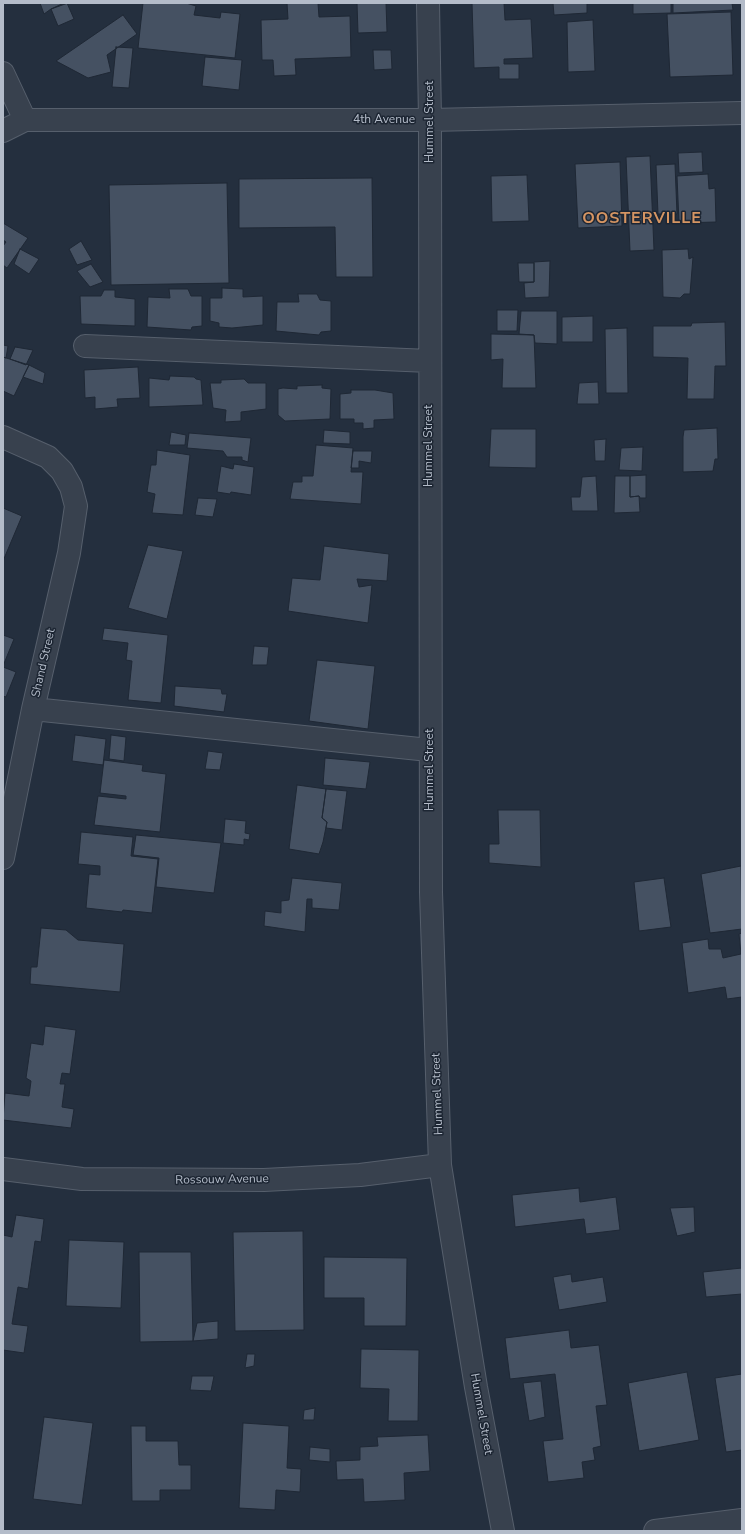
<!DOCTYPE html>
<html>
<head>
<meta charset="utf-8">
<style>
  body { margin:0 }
  #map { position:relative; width:745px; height:1534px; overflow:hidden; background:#242f3e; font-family:"Nunito Sans",sans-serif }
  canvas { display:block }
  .frame { position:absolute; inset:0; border:4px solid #b4bcc9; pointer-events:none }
</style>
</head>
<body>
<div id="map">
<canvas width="745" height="1534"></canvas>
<div class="frame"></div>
</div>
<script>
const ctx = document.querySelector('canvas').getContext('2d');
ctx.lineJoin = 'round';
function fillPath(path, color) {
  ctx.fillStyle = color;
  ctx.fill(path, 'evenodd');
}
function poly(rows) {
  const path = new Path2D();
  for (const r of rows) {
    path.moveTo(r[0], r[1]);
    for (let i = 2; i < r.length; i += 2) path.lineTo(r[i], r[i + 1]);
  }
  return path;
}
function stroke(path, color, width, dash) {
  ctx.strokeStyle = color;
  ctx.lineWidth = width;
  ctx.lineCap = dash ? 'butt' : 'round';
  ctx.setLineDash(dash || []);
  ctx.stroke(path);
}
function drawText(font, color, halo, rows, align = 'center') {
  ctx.font = font + ' "Nunito Sans",sans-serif';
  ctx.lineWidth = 3;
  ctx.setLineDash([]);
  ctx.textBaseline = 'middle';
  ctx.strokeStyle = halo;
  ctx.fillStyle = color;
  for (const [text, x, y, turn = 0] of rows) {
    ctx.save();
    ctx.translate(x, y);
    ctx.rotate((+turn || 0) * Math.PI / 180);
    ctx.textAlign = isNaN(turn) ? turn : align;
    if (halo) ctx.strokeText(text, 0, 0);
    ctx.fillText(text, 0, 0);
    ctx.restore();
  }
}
const building = poly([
  [40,3,68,3,51,9,44,14,40,3],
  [64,3,67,3,74,19,58,26,51,9,64,3],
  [143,3,186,3,196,6,194,15,220,18,221,12,240,14,235,58,138,48,143,3],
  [287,3,318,3,319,17,350,16,351,57,295,59,296,75,274,76,273,60,262,60,261,20,288,19,287,3],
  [357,3,386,3,387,32,358,33,357,3],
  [472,3,504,3,505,20,531,19,533,58,504,59,504,64,519,64,519,79,499,79,499,67,474,68,472,3],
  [553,3,587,3,587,13,554,15,553,3],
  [633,3,671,3,671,13,633,14,633,3],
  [673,3,732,3,733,10,673,13,673,3],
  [731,12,733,75,670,77,667,14,731,12],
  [123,15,137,34,107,55,111,72,88,78,56,61,123,15],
  [593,20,595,71,568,72,567,22,593,20],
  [116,47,133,48,129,88,112,87,116,47],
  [373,50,391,50,392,69,374,70,373,50],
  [205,57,242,60,239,90,202,86,205,57],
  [702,152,703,172,679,173,678,153,702,152],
  [650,156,654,250,630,251,626,157,650,156],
  [620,162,622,226,578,228,575,164,620,162],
  [675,164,677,214,658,214,656,165,675,164],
  [708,174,709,189,715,188,716,222,679,223,677,176,708,174],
  [527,175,529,221,492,222,491,176,527,175],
  [372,178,373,277,336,277,335,227,239,228,239,179,372,178],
  [227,183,229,283,111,285,109,185,227,183],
  [3,223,28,238,7,268,3,265,3,246,6,242,3,240,3,223],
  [81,241,92,260,77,265,69,249,81,241],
  [20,249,39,259,29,274,14,264,20,249],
  [688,249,689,259,693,257,690,294,684,294,680,298,663,297,662,250,688,249],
  [550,261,549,297,525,298,524,283,534,282,534,262,550,261],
  [518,263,534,263,534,282,519,282,518,263],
  [91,264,103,282,90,287,77,271,91,264],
  [222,288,243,289,243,297,263,296,263,325,232,328,219,327,219,323,210,321,210,298,222,298,222,288],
  [169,289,188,289,191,296,202,296,202,326,192,327,191,330,147,327,148,297,170,298,169,289],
  [104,290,115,290,115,297,135,299,135,326,81,324,80,296,101,296,104,290],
  [298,294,317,294,320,300,331,301,331,331,321,332,319,335,276,331,277,302,299,302,298,294],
  [497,310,518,310,517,331,497,331,497,310],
  [521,311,557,311,557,344,535,343,534,335,519,334,521,311],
  [593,316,593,342,562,342,562,317,593,316],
  [725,322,726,366,715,366,714,399,687,399,688,358,653,357,653,326,691,326,692,323,725,322],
  [627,328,628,393,606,393,605,329,627,328],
  [491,334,534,335,536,388,502,388,503,359,491,360,491,334],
  [3,345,8,346,6,358,3,357,3,345],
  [15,347,33,350,26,365,10,359,15,347],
  [3,357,29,365,14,396,3,391,3,357],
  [29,365,45,373,43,384,23,377,29,365],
  [138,367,140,398,117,399,118,407,95,409,95,397,85,398,84,370,138,367],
  [170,376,194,377,196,379,201,380,203,405,149,407,149,378,169,380,170,376],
  [244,379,248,383,266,383,266,409,241,412,241,421,225,422,226,410,213,408,210,383,221,383,221,380,244,379],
  [598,382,599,404,577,404,579,383,598,382],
  [322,385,322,388,331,389,330,419,285,421,278,415,278,389,283,388,297,389,297,386,322,385],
  [351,390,375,390,393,393,394,419,374,420,374,428,363,429,363,423,354,423,354,419,340,419,340,394,351,393,351,390],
  [717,428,718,459,715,459,713,471,683,472,683,437,684,430,717,428],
  [491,429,536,429,536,468,489,467,491,429],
  [324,430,350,432,350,444,323,443,324,430],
  [171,432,186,435,185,445,169,445,171,432],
  [189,433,251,438,248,462,242,460,242,457,227,457,223,451,187,448,189,433],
  [606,439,605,461,595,461,594,440,606,439],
  [316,445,353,448,351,472,363,472,361,504,290,499,293,482,302,482,302,476,313,476,316,445],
  [643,447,642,471,619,470,621,448,643,447],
  [157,450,190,455,183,515,152,513,155,494,147,492,151,465,156,465,157,450],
  [353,451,372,451,371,463,359,461,359,468,351,468,353,451],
  [234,464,254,467,251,495,231,492,230,494,217,492,221,466,233,469,234,464],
  [646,475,646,498,640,498,639,496,630,497,630,476,646,475],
  [596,476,598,511,572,511,571,497,580,497,582,477,596,476],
  [615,476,630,476,630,497,639,496,640,512,614,513,615,476],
  [198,498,217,499,213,517,195,515,198,498],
  [3,508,22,516,3,561,3,508],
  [148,545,183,551,167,619,128,608,148,545],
  [324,546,389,554,387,581,357,579,359,587,372,585,368,623,288,611,292,578,320,580,324,546],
  [104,628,168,635,161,703,128,700,132,661,126,660,128,643,102,640,104,628],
  [3,635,14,639,3,666,3,635],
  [254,646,269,647,267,665,252,665,254,646],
  [317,660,375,666,368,729,309,721,317,660],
  [3,667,16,672,6,697,3,696,3,667],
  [175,686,221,689,222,694,227,694,224,712,174,706,175,686],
  [75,735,106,739,103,765,72,761,75,735],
  [111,735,126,737,124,761,109,759,111,735],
  [208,751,223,753,220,770,205,769,208,751],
  [325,758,370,762,366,789,323,785,325,758],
  [104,760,143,765,142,771,166,774,160,832,94,825,98,796,126,799,126,796,100,793,104,760],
  [297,785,326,789,322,818,327,822,323,842,319,854,289,849,297,785],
  [326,789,347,791,342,830,326,828,327,822,322,818,326,789],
  [498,810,540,810,541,867,489,863,489,844,499,844,498,810],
  [225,819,246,821,245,833,250,834,249,840,244,839,244,845,223,843,225,819],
  [81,832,133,837,131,856,158,859,152,913,123,910,122,912,86,908,89,874,100,875,100,866,78,864,81,832],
  [136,835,221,843,214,893,156,887,159,858,133,855,136,835],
  [741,866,742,929,710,933,701,874,741,866],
  [292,878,342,883,339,910,312,908,312,899,307,899,305,932,264,926,265,911,281,913,281,901,289,900,292,878],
  [664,878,671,927,639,931,634,882,664,878],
  [41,928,66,930,78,940,124,944,120,992,30,984,31,967,37,967,41,928],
  [742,933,742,997,727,999,725,987,688,993,682,943,708,939,709,949,721,949,723,958,741,954,739,934,742,933],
  [45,1026,76,1030,70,1074,62,1073,60,1084,65,1084,62,1107,74,1109,71,1128,3,1120,5,1093,29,1096,31,1081,26,1078,31,1043,43,1045,45,1026],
  [579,1188,580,1202,616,1197,620,1230,586,1234,584,1219,515,1227,512,1195,579,1188],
  [694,1207,695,1232,677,1236,670,1208,694,1207],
  [16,1215,44,1219,41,1242,35,1241,28,1289,18,1287,12,1324,28,1326,24,1353,3,1350,3,1235,12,1237,16,1215],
  [303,1231,304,1330,235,1331,233,1232,303,1231],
  [69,1240,124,1242,121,1308,66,1306,69,1240],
  [139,1252,191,1252,193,1341,140,1342,139,1252],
  [324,1257,407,1258,406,1326,364,1326,364,1298,324,1298,324,1257],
  [742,1268,742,1294,706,1297,703,1272,742,1268],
  [571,1274,572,1282,603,1277,607,1302,559,1310,553,1277,571,1274],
  [218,1321,218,1339,193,1341,197,1323,218,1321],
  [569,1330,571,1348,599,1345,607,1405,596,1406,601,1446,593,1448,595,1460,582,1462,584,1478,548,1482,543,1441,563,1439,555,1374,510,1379,505,1338,569,1330],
  [361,1349,419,1350,418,1421,388,1421,389,1389,360,1388,361,1349],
  [247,1354,255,1354,254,1366,245,1368,247,1354],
  [687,1372,699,1440,639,1451,628,1383,687,1372],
  [742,1374,742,1450,726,1452,715,1378,742,1374],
  [192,1376,214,1376,211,1391,190,1390,192,1376],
  [541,1381,545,1417,529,1421,523,1383,541,1381],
  [315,1408,314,1420,303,1420,304,1410,315,1408],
  [44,1417,93,1423,82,1505,33,1499,44,1417],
  [243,1423,289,1426,287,1468,301,1469,300,1492,276,1490,275,1510,239,1508,243,1423],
  [131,1426,146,1426,146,1441,178,1441,179,1465,191,1465,191,1490,160,1490,160,1501,132,1501,131,1426],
  [428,1435,430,1471,404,1473,405,1500,364,1502,363,1479,337,1480,336,1461,360,1460,360,1447,378,1446,377,1437,428,1435],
  [310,1447,330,1449,330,1462,309,1460,310,1447]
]);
const minor = poly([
  [428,3,430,120,431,892,440,1165,476,1387,503,1531],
  [3,73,25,120],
  [3,131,25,120,430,120,742,113],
  [85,346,429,361],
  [3,437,48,457,62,471,71,487,76,506,69,553,33,709,3,858],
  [33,709,429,750],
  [3,1169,82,1179,264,1180,360,1175,440,1165]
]);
const tertiary = poly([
  [655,1531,742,1520]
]);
const streetNames = [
  ["4th Avenue",384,120],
  ["Hummel Street",430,122,-90],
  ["Hummel Street",429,446,-90],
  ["Shand Street",44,663,-77],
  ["Hummel Street",430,770,-90],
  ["Hummel Street",438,1094,-92],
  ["Rossouw Avenue",222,1180,-1],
  ["Hummel Street",481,1414,80]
];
const districtNames = [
  ["OOSTERVILLE",642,219]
];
fillPath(building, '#455162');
stroke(building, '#1f2835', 1);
stroke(minor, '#565f6c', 24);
stroke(tertiary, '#565f6c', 24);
stroke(minor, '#38414e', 22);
stroke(tertiary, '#38414e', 22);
drawText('12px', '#b4bcc9', '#1d2633', streetNames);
ctx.letterSpacing = '1px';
drawText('bold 16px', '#d59563', '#1d2633', districtNames);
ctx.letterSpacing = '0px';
</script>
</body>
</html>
